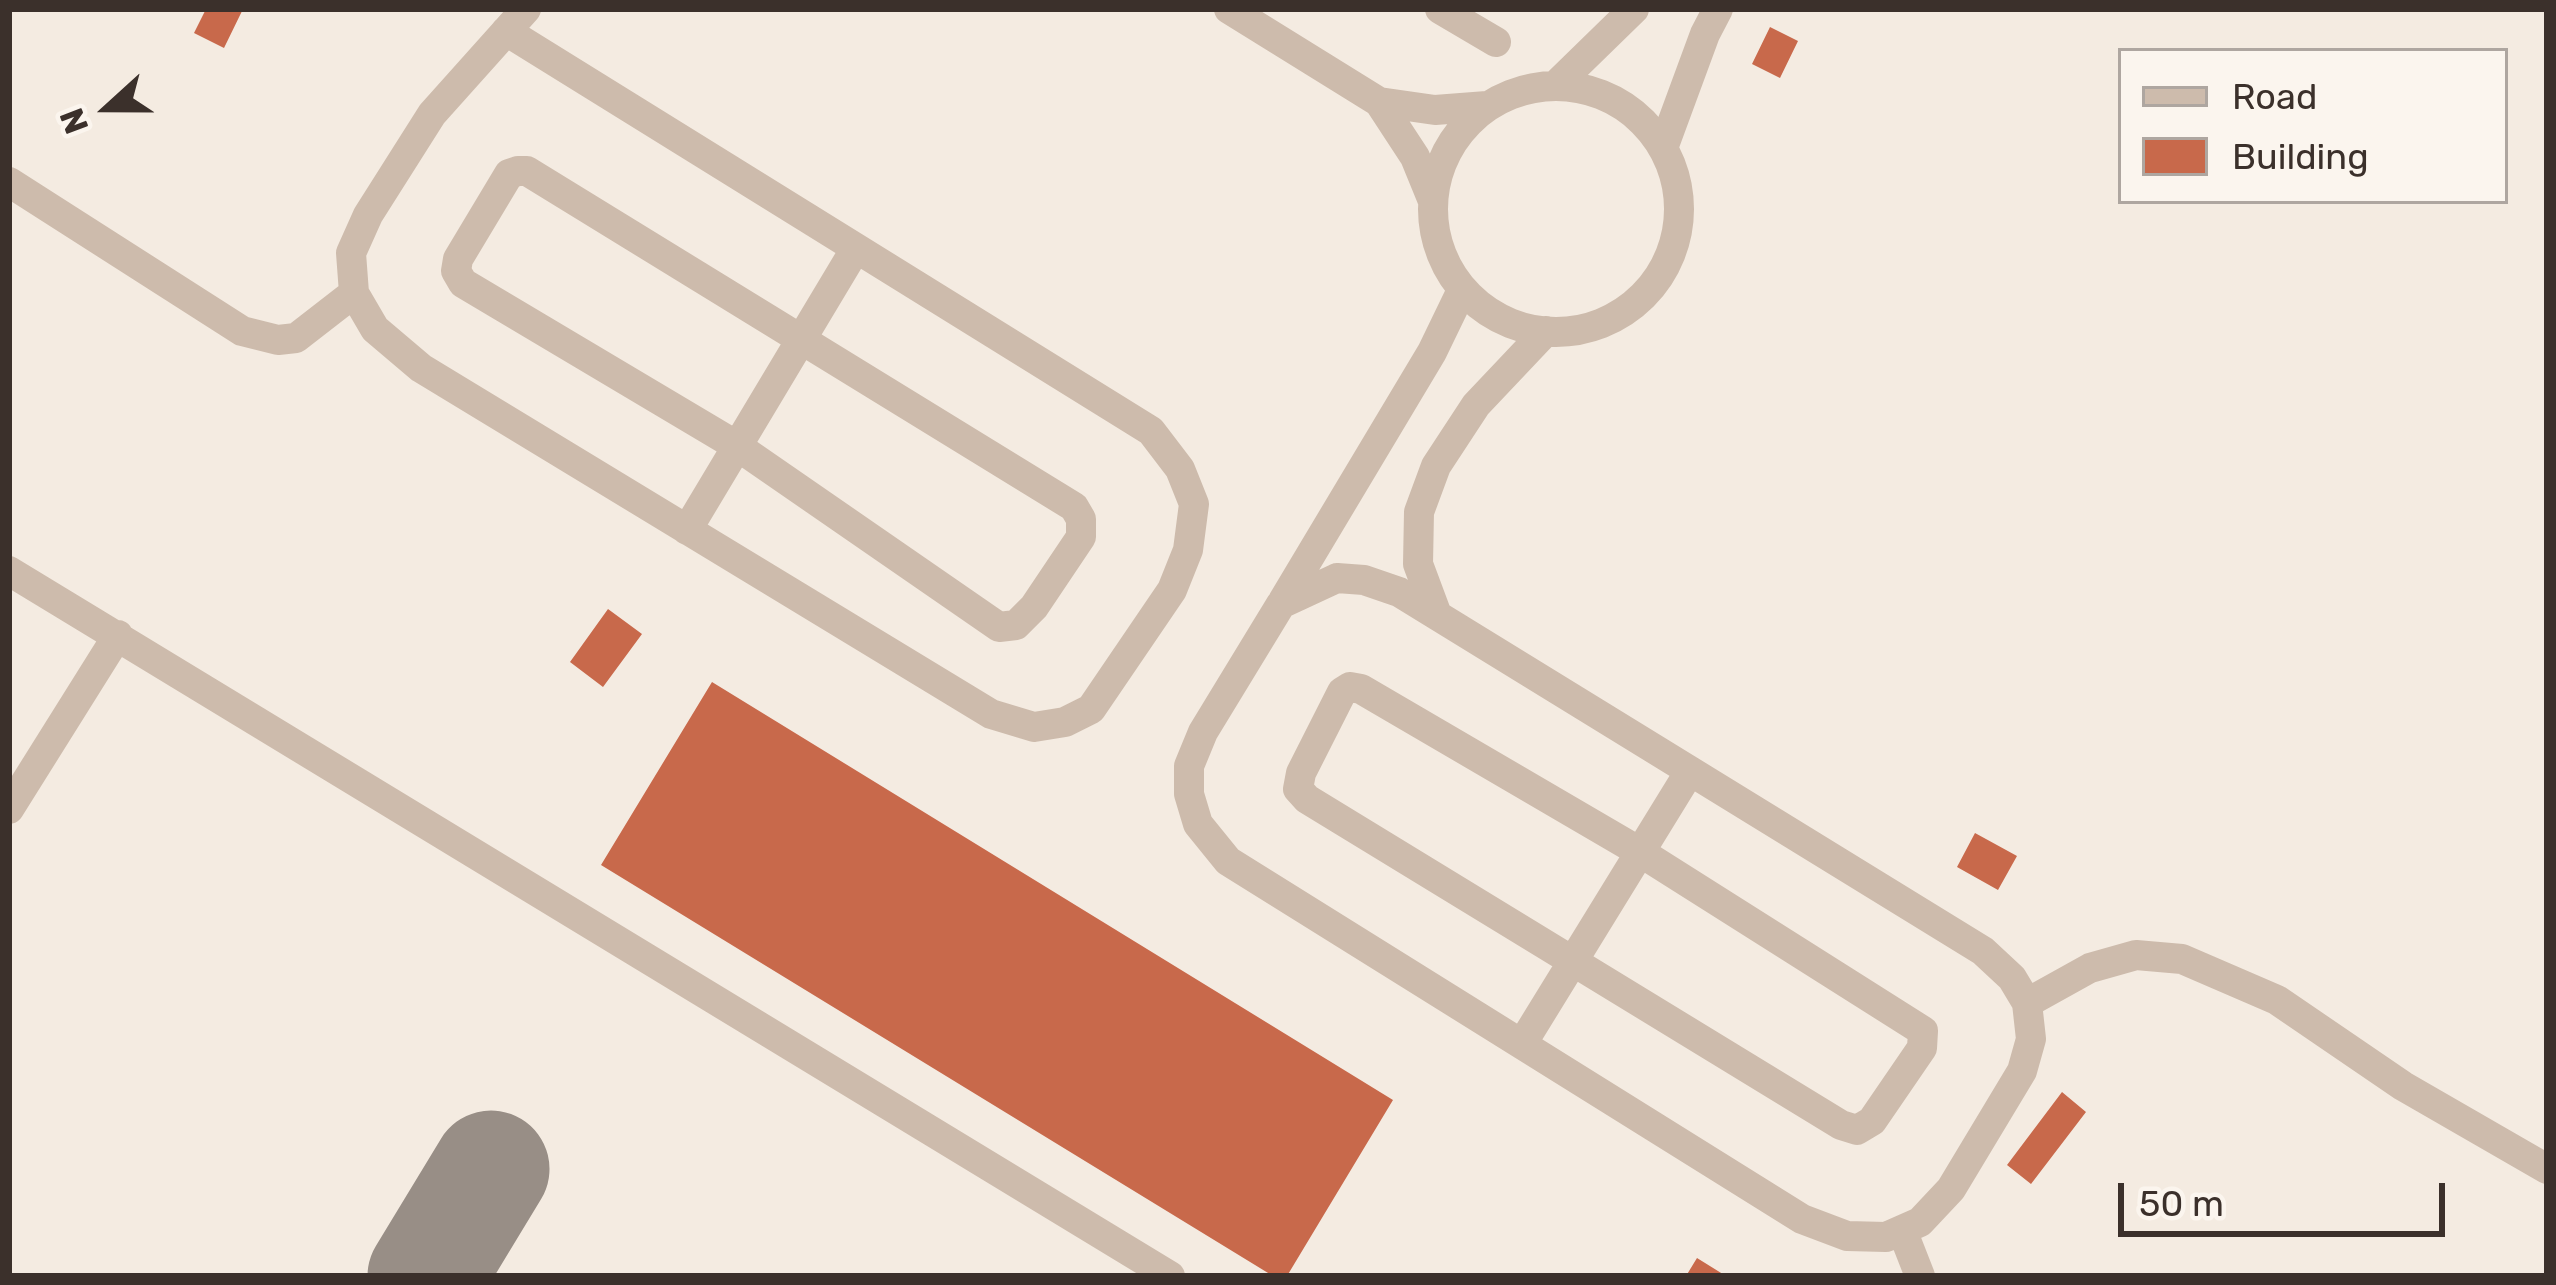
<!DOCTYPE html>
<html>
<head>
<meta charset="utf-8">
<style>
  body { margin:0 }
  #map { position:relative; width:2556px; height:1285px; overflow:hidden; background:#f4ebe1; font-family:Rubik,sans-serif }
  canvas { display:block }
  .frame { position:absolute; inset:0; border:12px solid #3b302b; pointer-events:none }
  .legend { position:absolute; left:2118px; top:48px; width:390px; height:156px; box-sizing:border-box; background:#fbf5ee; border:3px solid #aea6a0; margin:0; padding:15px 21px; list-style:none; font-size:36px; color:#3b302b }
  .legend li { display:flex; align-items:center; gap:24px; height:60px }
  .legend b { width:60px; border:3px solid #aea6a0 }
  .north { position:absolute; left:48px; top:48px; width:120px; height:120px; -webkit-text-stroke:9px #fbf5ee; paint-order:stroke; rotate:249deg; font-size:33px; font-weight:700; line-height:48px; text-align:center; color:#3b302b }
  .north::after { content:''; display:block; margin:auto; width:42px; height:54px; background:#3b302b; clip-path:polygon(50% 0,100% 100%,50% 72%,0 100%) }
  .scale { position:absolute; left:2118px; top:1183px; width:327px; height:54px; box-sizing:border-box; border:6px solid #3b302b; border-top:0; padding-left:15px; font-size:36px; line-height:42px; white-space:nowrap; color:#3b302b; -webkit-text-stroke:9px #fbf5ee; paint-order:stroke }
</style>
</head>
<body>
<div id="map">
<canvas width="2556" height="1285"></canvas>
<div class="frame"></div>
<ul class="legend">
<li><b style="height:15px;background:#cdbbac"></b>Road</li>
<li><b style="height:33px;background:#c8694b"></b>Building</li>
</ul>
<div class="north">N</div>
<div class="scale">50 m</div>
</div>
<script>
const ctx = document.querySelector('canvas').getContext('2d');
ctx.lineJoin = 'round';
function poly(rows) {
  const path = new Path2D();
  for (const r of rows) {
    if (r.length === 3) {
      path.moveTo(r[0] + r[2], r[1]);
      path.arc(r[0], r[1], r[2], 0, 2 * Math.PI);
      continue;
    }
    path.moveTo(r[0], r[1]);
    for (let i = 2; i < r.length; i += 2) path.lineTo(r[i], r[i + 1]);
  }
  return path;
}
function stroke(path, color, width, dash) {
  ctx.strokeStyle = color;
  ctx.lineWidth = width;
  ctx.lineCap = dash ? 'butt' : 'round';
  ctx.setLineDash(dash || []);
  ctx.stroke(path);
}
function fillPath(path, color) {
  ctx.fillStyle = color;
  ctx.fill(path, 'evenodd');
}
const taxiway = poly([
  [426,1276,491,1169]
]);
const building = poly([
  [206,9,243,9,224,48,194,33],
  [1770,27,1798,41,1780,78,1752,64],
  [608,609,642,634,603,687,570,662],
  [712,682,1393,1100,1287,1276,1273,1276,601,865],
  [1975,833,2017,856,1998,890,1957,867],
  [2062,1092,2086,1112,2031,1184,2007,1165],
  [1697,1258,1726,1276,1686,1276]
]);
const minor = poly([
  [1229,9,1379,102,1435,110,1487,106],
  [1440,9,1496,42],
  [506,31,1151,431,1180,469,1194,504,1188,550,1172,590,1091,709,1065,722,1034,727,991,714,421,368,375,329,354,293,351,253,368,215,432,114,526,9],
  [1555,86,1634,9],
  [1556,209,123],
  [1379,102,1415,157,1433,201],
  [1663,148,1705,34,1718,9],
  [518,171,527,171,1074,507,1081,519,1081,537,1034,607,1016,625,999,627,737,446,463,283,456,271,458,259,509,174,518,171],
  [9,182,242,331,278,340,296,338,354,293],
  [687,530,856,248],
  [9,571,1170,1276],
  [1337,578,1364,580,1399,592,1983,951,2012,978,2027,1003,2031,1039,2022,1071,1951,1189,1920,1222,1886,1237,1847,1236,1802,1219,1228,861,1198,824,1189,794,1189,766,1203,732,1281,604,1337,578],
  [1283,601,1432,352,1462,290],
  [1437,615,1418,564,1419,512,1436,466,1476,405,1546,331],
  [1350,687,1361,689,1640,852,1923,1031,1922,1048,1872,1121,1857,1130,1841,1125,1307,799,1298,789,1301,773,1342,692,1350,687],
  [9,809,118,635],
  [2027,1003,2090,968,2136,955,2182,959,2277,1000,2403,1086,2547,1169],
  [1522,1044,1690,771],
  [1902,1230,1920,1276]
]);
stroke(taxiway, '#988e86', 117);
fillPath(building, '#c8694b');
stroke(minor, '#cdbbac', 30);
</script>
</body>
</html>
